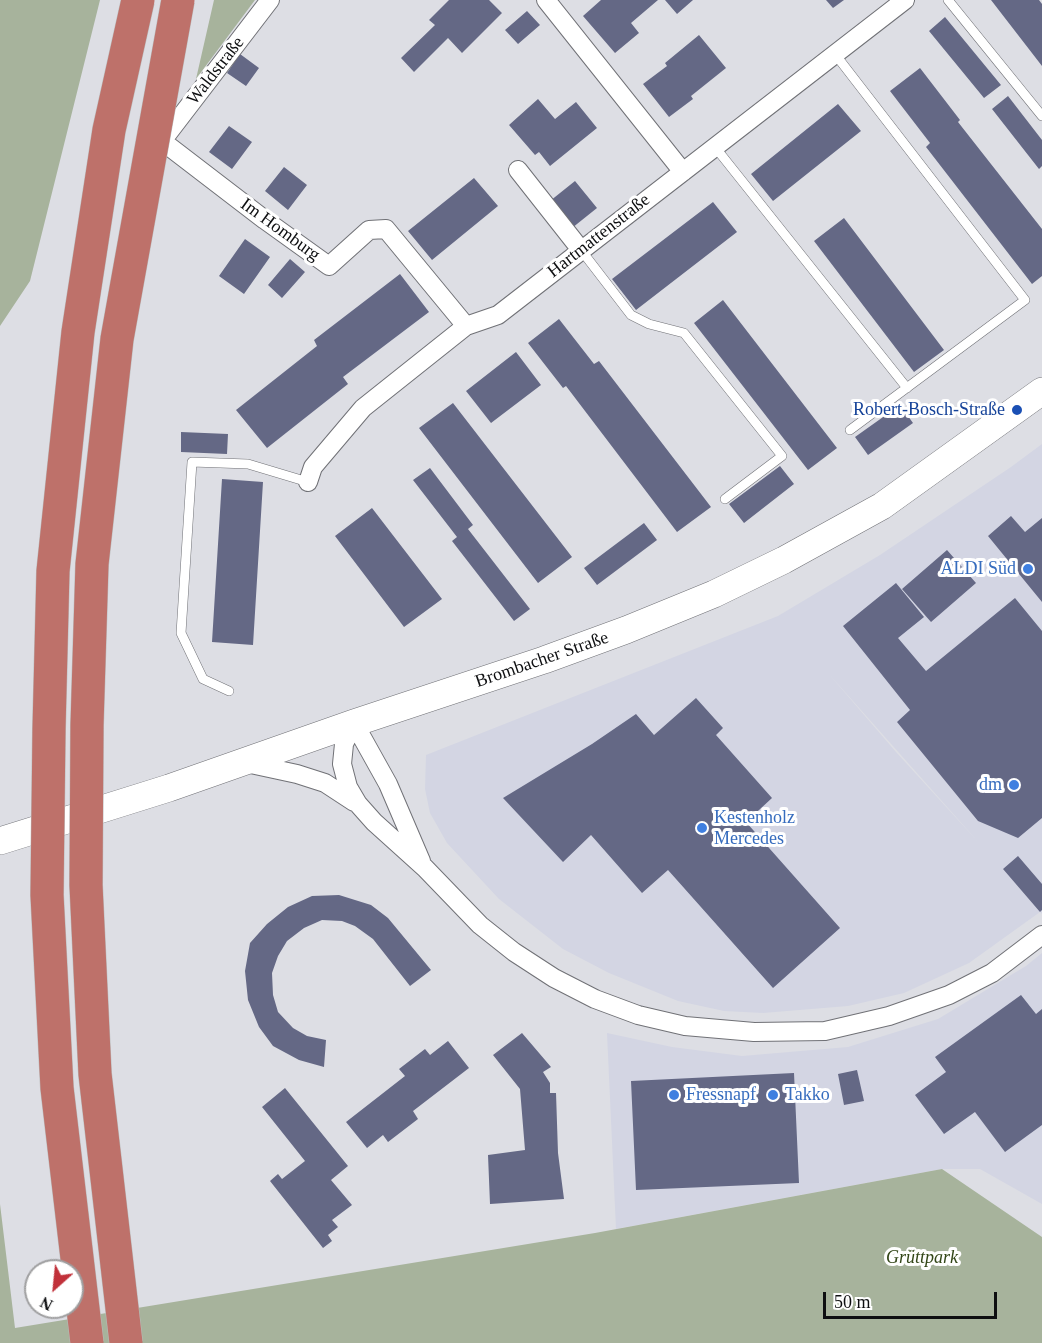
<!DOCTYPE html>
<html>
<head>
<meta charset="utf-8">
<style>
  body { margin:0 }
  #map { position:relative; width:1042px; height:1343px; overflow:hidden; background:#dddee4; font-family:Georgia,serif }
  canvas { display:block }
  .north { position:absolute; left:24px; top:1259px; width:60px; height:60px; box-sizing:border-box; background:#fff; border:2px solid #9f9fa0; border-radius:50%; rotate:207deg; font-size:16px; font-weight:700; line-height:24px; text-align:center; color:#0e0f11 }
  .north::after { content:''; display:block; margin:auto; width:21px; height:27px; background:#c1313a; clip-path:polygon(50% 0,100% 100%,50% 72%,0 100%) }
  .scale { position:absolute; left:823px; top:1292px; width:174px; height:27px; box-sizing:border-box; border:3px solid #0e0f11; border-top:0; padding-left:8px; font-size:18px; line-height:21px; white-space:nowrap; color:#0e0f11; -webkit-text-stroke:4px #fff; paint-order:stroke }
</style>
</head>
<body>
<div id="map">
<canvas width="1042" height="1343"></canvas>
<div class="north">N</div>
<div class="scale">50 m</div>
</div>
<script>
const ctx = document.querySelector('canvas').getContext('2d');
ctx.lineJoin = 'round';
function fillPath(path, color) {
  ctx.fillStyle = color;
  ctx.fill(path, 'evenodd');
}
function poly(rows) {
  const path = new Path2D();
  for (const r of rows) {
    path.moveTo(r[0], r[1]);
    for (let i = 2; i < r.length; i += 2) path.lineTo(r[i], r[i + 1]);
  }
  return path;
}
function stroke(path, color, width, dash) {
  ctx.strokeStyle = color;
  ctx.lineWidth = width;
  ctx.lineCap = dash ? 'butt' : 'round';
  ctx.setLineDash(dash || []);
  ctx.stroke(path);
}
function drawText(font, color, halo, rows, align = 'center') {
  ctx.font = font + ' Georgia,serif';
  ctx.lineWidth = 6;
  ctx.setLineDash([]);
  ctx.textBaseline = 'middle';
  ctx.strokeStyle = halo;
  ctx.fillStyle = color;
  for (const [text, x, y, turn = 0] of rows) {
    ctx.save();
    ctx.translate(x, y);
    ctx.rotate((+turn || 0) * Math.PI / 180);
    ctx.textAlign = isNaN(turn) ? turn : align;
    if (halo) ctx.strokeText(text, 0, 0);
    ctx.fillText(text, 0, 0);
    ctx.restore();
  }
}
const built = poly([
  [1042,444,1042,914,1040,912,969,963,904,993,848,1006,763,1013,724,1011,678,1001,609,973,563,949,499,899,447,843,430,813,425,789,426,755,778,616,880,555,1011,467],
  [828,673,980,844,896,752],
  [1042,953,1042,1204,980,1169,942,1169,616,1229,607,1033,672,1047,742,1056,848,1047,938,1019,1026,966]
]);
const green = poly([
  [0,0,100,0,30,281,0,326],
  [214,0,255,0,196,79],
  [942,1169,1042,1237,1042,1343,0,1343,0,1204,15,1328,595,1233]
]);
const building = poly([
  [449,0,489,0,502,13,462,53,448,38,414,72,401,58,435,25,429,20],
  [601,0,658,0,631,23,639,33,615,53,583,16],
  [665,0,693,0,677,14],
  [826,0,844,0,833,8],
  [991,0,1039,0,1042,4,1042,66],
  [527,11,540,25,518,44,505,30],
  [945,17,1001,85,984,98,929,31],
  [699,35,726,68,691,96,693,99,669,117,643,84,667,66,665,63],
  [240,54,259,68,246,86,227,73],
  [920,68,960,120,958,122,1042,229,1042,276,1032,284,926,147,930,143,890,91],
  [1008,96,1042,140,1042,166,1039,169,992,109],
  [538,99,555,119,576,102,597,128,550,166,539,152,535,155,509,125],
  [838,104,861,131,773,201,751,174],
  [229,126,252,142,232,169,209,152],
  [284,167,307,185,288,210,265,191],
  [474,178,498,206,432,260,408,231],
  [575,181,597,208,572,228,550,201],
  [713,202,737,232,636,310,612,279],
  [844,218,944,350,914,372,814,241],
  [245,239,270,257,244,294,219,276],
  [290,259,305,272,282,298,268,285],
  [400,274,429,312,343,377,348,384,267,448,236,410,317,346,314,340],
  [723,300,837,448,808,470,694,323],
  [559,319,594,364,599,361,711,507,677,532,566,386,563,388,528,343],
  [516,352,541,385,491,423,466,391],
  [453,403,572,557,538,583,419,428],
  [900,405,913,423,868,455,855,437],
  [181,432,228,434,227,454,181,452],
  [780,466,794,484,744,523,729,504],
  [430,468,473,525,468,529,530,609,514,621,452,541,457,537,413,480],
  [222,479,263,482,253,645,212,642],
  [372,508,442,599,404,627,335,536],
  [1011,516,1025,532,1042,518,1042,602,988,536],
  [644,523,657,540,597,585,584,568],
  [947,550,976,583,931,622,902,589],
  [896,583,924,617,898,638,926,671,1015,598,1042,631,1042,818,1018,838,978,821,897,722,910,710,843,626],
  [696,698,723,728,716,735,772,798,746,822,840,928,773,988,668,870,642,893,591,835,563,862,503,798,592,744,636,714,654,735],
  [1018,856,1042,884,1042,910,1040,912,1003,869],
  [339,895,371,905,388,918,431,970,410,986,373,939,355,926,342,921,322,920,304,928,287,941,278,956,272,973,273,995,278,1012,293,1028,307,1036,326,1040,324,1067,299,1060,273,1046,259,1027,248,1000,245,971,250,943,267,924,288,907,312,896],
  [1021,995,1036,1014,1042,1009,1042,1125,1005,1152,975,1112,944,1134,915,1095,946,1072,935,1057],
  [522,1033,551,1067,543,1072,550,1083,550,1093,556,1093,558,1153,564,1199,490,1204,488,1155,525,1150,520,1089,493,1055],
  [448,1041,469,1068,413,1111,418,1119,388,1142,383,1135,367,1148,346,1122,405,1076,399,1069,425,1049,430,1055],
  [857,1070,864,1101,844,1105,838,1074],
  [794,1073,799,1183,636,1190,631,1081],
  [285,1088,348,1166,331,1180,352,1205,332,1220,338,1227,328,1235,332,1241,323,1248,270,1181,278,1174,282,1179,305,1161,262,1107]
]);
const lane = poly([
  [948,0,1042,116],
  [835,54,1025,300,850,430],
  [715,147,907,388],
  [581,250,631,315,649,324,684,333,782,456,725,499],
  [229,691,203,679,181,633,192,462,248,464,308,482]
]);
const street = poly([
  [270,0,162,141,265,220,329,266,369,230,386,229,466,326],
  [546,0,683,172],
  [518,170,581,250],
  [308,482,313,467,363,408,466,326,498,315,905,0],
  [354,723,344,744,342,764,348,787,358,804,374,822,425,868,480,925,514,952,554,978,595,999,638,1015,685,1026,754,1032,825,1031,889,1016,949,995,992,973,1042,935],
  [354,723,388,784,421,861],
  [246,763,297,774,325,783,354,802]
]);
const secondary = poly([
  [0,841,169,788,354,723,544,660,626,630,714,594,784,560,882,506,1042,391]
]);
const highwayBridge = poly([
  [87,1343,57,1088,47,895,49,729,53,571,78,332,109,130,138,0],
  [126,1343,95,1074,86,885,87,725,92,564,117,339,178,0]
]);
const markers = [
  [1017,410,6,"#1a4fb4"],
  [1028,569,6,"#3f7fe0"],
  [1014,785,6,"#3f7fe0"],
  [702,828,6,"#3f7fe0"],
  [674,1095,6,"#3f7fe0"],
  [773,1095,6,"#3f7fe0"]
];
const streetNames = [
  ["Waldstraße",216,71,-52],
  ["Im Homburg",280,230,36],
  ["Hartmattenstraße",599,236,-38],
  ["Brombacher Straße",542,660,-19]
];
const transitNames = [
  ["Robert-Bosch-Straße",1005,410]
];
const shopNames = [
  ["ALDI Süd",1016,569,"right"],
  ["dm",1002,785,"right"],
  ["Kestenholz",714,818],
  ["Mercedes",714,839],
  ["Fressnapf",686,1095],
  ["Takko",785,1095]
];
const parkNames = [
  ["Grüttpark",922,1258]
];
fillPath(built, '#d3d5e3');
fillPath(green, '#a7b39c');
fillPath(building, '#646885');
stroke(lane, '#707176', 10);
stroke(street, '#707176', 20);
stroke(secondary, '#707176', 28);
stroke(lane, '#fff', 9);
stroke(street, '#fff', 18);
stroke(secondary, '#fff', 27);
stroke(highwayBridge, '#bcbcbc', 34, []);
stroke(highwayBridge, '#be716a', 33);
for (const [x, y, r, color] of markers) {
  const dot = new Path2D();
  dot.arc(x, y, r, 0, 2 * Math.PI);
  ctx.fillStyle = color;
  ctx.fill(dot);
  stroke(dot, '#fff', 2);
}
drawText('18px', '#0e0f11', '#fff', streetNames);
drawText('18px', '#164399', '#fff', transitNames, 'right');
drawText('18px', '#366cbe', '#fff', shopNames, 'left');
drawText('italic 18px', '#324617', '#fff', parkNames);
</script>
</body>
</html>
